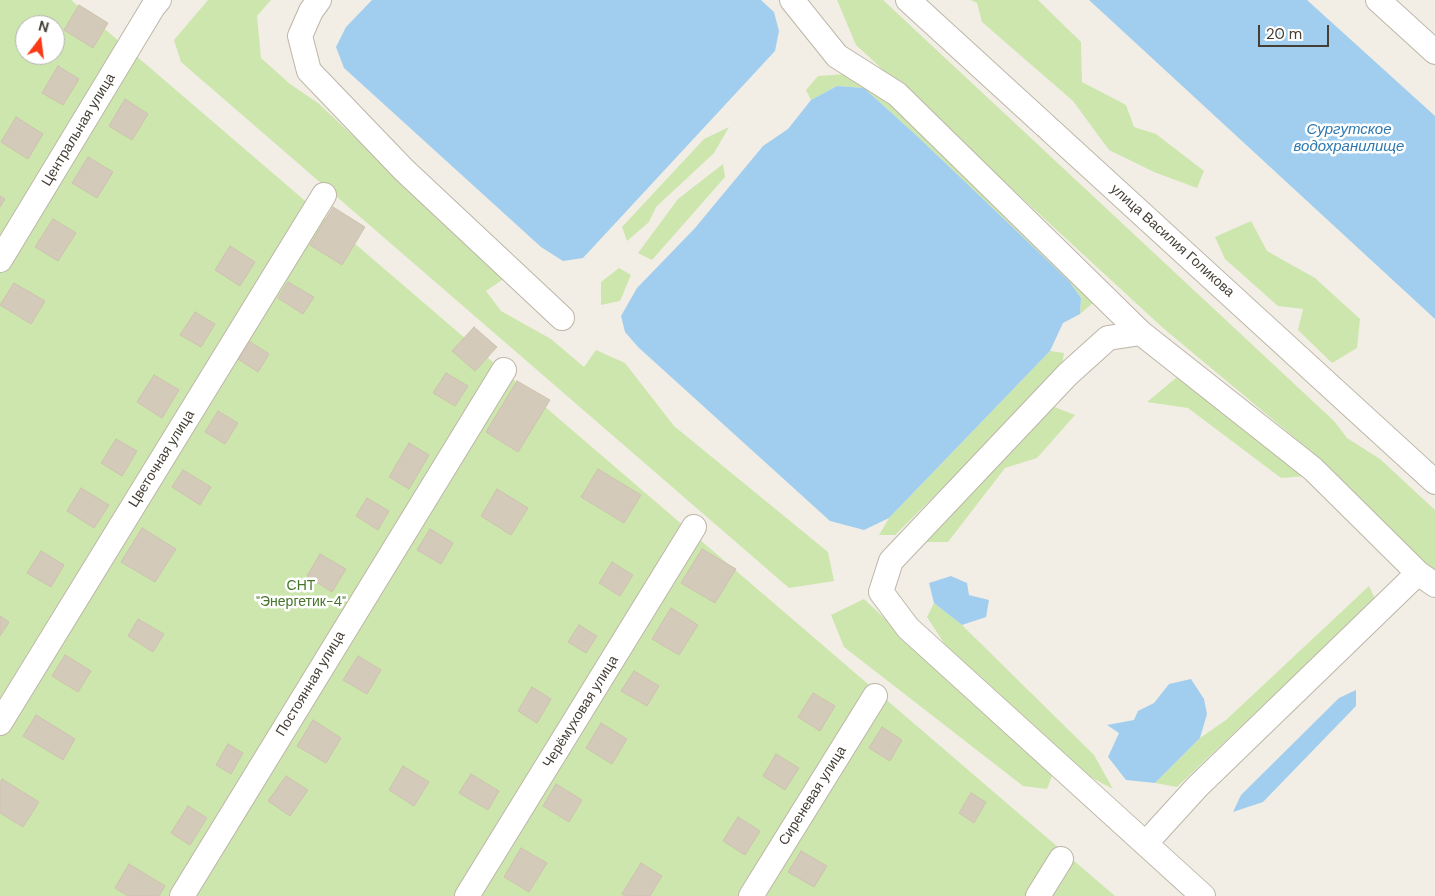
<!DOCTYPE html>
<html>
<head>
<meta charset="utf-8">
<style>
  body { margin:0 }
  #map { position:relative; width:1435px; height:896px; overflow:hidden; background:#f2eee5; font-family:"DM Sans",sans-serif }
  canvas { display:block }
  .north { position:absolute; left:15px; top:15px; width:50px; height:50px; box-sizing:border-box; background:#fff; border:1px solid #b4b2ae; border-radius:50%; rotate:15deg; font-size:14px; font-weight:700; line-height:20px; text-align:center; color:#443e35 }
  .north::after { content:''; display:block; margin:auto; width:18px; height:22px; background:#f83a16; clip-path:polygon(50% 0,100% 100%,50% 72%,0 100%) }
  .scale { position:absolute; left:1258px; top:25px; width:71px; height:22px; box-sizing:border-box; border:2px solid #443e35; border-top:0; padding-left:6px; font-size:15px; line-height:18px; white-space:nowrap; color:#443e35; -webkit-text-stroke:4px #fff; paint-order:stroke }
</style>
</head>
<body>
<div id="map">
<canvas width="1435" height="896"></canvas>
<div class="north">N</div>
<div class="scale">20 m</div>
</div>
<script>
const ctx = document.querySelector('canvas').getContext('2d');
ctx.lineJoin = 'round';
function fillPath(path, color) {
  ctx.fillStyle = color;
  ctx.fill(path, 'evenodd');
}
function poly(rows) {
  const path = new Path2D();
  for (const r of rows) {
    path.moveTo(r[0], r[1]);
    for (let i = 2; i < r.length; i += 2) path.lineTo(r[i], r[i + 1]);
  }
  return path;
}
function stroke(path, color, width, dash) {
  ctx.strokeStyle = color;
  ctx.lineWidth = width;
  ctx.lineCap = dash ? 'butt' : 'round';
  ctx.setLineDash(dash || []);
  ctx.stroke(path);
}
function drawText(font, color, halo, rows, align = 'center') {
  ctx.font = font + ' "DM Sans",sans-serif';
  ctx.lineWidth = 5;
  ctx.setLineDash([]);
  ctx.textBaseline = 'middle';
  ctx.strokeStyle = halo;
  ctx.fillStyle = color;
  for (const [text, x, y, turn = 0] of rows) {
    ctx.save();
    ctx.translate(x, y);
    ctx.rotate((+turn || 0) * Math.PI / 180);
    ctx.textAlign = isNaN(turn) ? turn : align;
    if (halo) ctx.strokeText(text, 0, 0);
    ctx.fillText(text, 0, 0);
    ctx.restore();
  }
}
const green = poly([
  [0,0,71,0,1115,896,0,896],
  [25,25,55,25,55,55,25,55],
  [208,0,271,0,257,16,261,58,290,84,318,103,505,278,486,291,501,311,551,339,584,367,596,350,625,363,674,426,828,552,834,581,789,588,181,62,174,40],
  [837,0,883,0,1334,421,1347,438,1380,459,1435,510,1435,574,1423,566,1319,458,1163,328,856,45],
  [971,0,1038,0,1081,42,1082,82,1126,105,1134,127,1156,134,1204,171,1197,188,1154,172,1109,150,1073,101,982,22,977,3],
  [847,74,866,81,1090,295,1093,303,1080,314,1081,298,1069,281,917,136,864,88,837,86,811,100,806,90,818,76],
  [729,127,714,153,656,207,649,222,627,241,622,227,704,139],
  [723,164,725,177,652,260,638,253,678,199],
  [1251,221,1267,251,1315,278,1360,319,1357,348,1332,363,1298,330,1303,309,1278,306,1225,259,1215,237],
  [619,268,631,275,620,301,601,305,601,282],
  [1050,351,1064,353,1061,371,895,535,879,535,889,518],
  [1177,377,1306,476,1281,478,1188,408,1147,402],
  [1052,406,1075,415,1037,458,1005,468,948,542,923,542],
  [1369,586,1375,599,1177,787,1155,783,1200,738,1226,720],
  [864,599,1052,776,1047,789,1023,786,844,647,831,615],
  [934,603,962,625,1094,755,1113,789,1079,771,951,654,927,617]
]);
const water = poly([
  [372,0,761,0,774,12,779,31,775,51,583,258,563,261,541,247,344,68,336,47,346,27],
  [1089,0,1307,0,1435,116,1435,319],
  [837,86,864,88,917,136,1069,281,1081,298,1080,314,1063,323,1050,351,889,518,864,530,830,521,638,347,625,332,621,316,637,288,695,228,763,146,788,129,811,100],
  [951,576,967,583,969,595,989,600,986,617,962,625,934,603,929,583],
  [1191,679,1204,699,1207,714,1200,738,1155,783,1126,780,1108,757,1119,733,1107,725,1134,720,1138,711,1154,703,1169,684],
  [1356,690,1356,706,1263,802,1233,812,1241,795,1339,698]
]);
const building = poly([
  [79,5,108,23,93,48,64,30,79,5],
  [58,66,79,79,63,105,42,93,58,66],
  [125,99,148,114,132,140,109,126,125,99],
  [16,117,43,134,28,159,1,142,16,117],
  [88,157,113,172,97,198,72,183,88,157],
  [0,196,5,199,0,207,0,196],
  [333,207,365,227,342,265,310,245,333,207],
  [53,219,76,233,58,261,35,247,53,219],
  [230,246,255,262,240,286,215,270,230,246],
  [288,282,314,297,303,314,278,298,288,282],
  [14,283,45,301,31,324,0,305,14,283],
  [195,312,215,324,201,347,180,335,195,312],
  [474,327,497,347,475,371,452,351,474,327],
  [249,341,269,354,258,372,238,359,249,341],
  [446,373,468,386,455,406,433,393,446,373],
  [154,375,179,390,162,418,137,402,154,375],
  [517,381,550,400,518,452,486,432,517,381],
  [218,411,238,423,225,444,205,432,218,411],
  [116,439,137,451,122,476,101,463,116,439],
  [409,443,429,455,409,489,389,477,409,443],
  [598,469,641,495,624,523,581,497,598,469],
  [183,470,211,487,200,505,172,487,183,470],
  [81,488,109,505,94,528,67,511,81,488],
  [497,489,528,508,511,535,481,516,497,489],
  [367,498,389,511,378,530,356,516,367,498],
  [142,528,176,549,155,582,121,562,142,528],
  [430,529,453,543,441,564,417,550,430,529],
  [702,549,736,569,715,603,681,583,702,549],
  [41,551,64,565,51,587,27,573,41,551],
  [320,554,346,569,332,592,307,576,320,554],
  [612,562,633,575,620,596,599,583,612,562],
  [671,608,698,625,679,655,652,639,671,608],
  [0,616,9,622,0,636,0,616],
  [138,619,164,634,153,652,128,636,138,619],
  [579,625,597,636,586,653,568,642,579,625],
  [65,655,91,671,78,692,52,676,65,655],
  [358,656,381,670,367,694,343,680,358,656],
  [634,671,659,686,647,706,621,691,634,671],
  [532,687,551,699,537,723,518,711,532,687],
  [813,693,835,706,820,731,798,717,813,693],
  [36,715,75,739,63,760,23,736,36,715],
  [313,720,341,738,326,763,297,746,313,720],
  [601,723,627,739,612,764,586,748,601,723],
  [882,727,902,740,890,761,869,748,882,727],
  [228,744,243,753,231,774,216,765,228,744],
  [776,754,799,768,785,790,763,776,776,754],
  [403,766,429,782,414,806,389,790,403,766],
  [471,774,499,791,488,810,459,793,471,774],
  [286,776,308,790,290,816,268,801,286,776],
  [2,779,39,802,23,827,0,813,0,783,2,779],
  [556,784,582,800,569,822,543,806,556,784],
  [971,793,986,802,974,823,959,813,971,793],
  [188,806,207,818,190,845,171,833,188,806],
  [738,817,760,831,745,855,723,841,738,817],
  [521,848,547,863,529,892,504,877,521,848],
  [801,851,827,866,814,887,788,872,801,851],
  [641,863,662,876,650,896,625,896,622,894,641,863],
  [129,864,165,886,159,896,128,896,115,888,129,864]
]);
const minor = poly([
  [319,0,311,11,300,36,309,71,404,170,562,318],
  [792,0,837,56,897,94,1141,333,1313,469,1418,573,1435,585],
  [908,0,1435,482],
  [1378,0,1435,52],
  [0,260,153,7,159,0],
  [1141,333,1108,338,1068,374,891,561,881,592,908,628,1203,896],
  [0,723,324,195],
  [1146,843,1197,787,1418,573],
  [182,896,504,370],
  [467,896,694,527],
  [751,896,875,696],
  [1038,896,1061,859]
]);
const streetNames = [
  ["Центральная улица",79,130,-59],
  ["улица Василия Голикова",1172,241,42],
  ["Цветочная улица",162,459,-58],
  ["Постоянная улица",311,684,-59],
  ["Черёмуховая улица",581,712,-58],
  ["Сиреневая улица",813,796,-58]
];
const parkNames = [
  ["СНТ",301,586],
  ["\"Энергетик-4\"",301,602]
];
const waterNames = [
  ["Сургутское",1349,130],
  ["водохранилище",1349,147]
];
fillPath(green, '#cce6ae');
fillPath(water, '#a1ceef');
fillPath(building, '#d4caba');
stroke(building, '#cec2ae', 1);
stroke(minor, '#bdb6a8', 26);
stroke(minor, '#fff', 24);
drawText('14px', '#443e35', '#fff', streetNames);
drawText('14px', '#457529', '#fff', parkNames);
drawText('italic 15px', '#2f78af', '#fff', waterNames);
</script>
</body>
</html>
